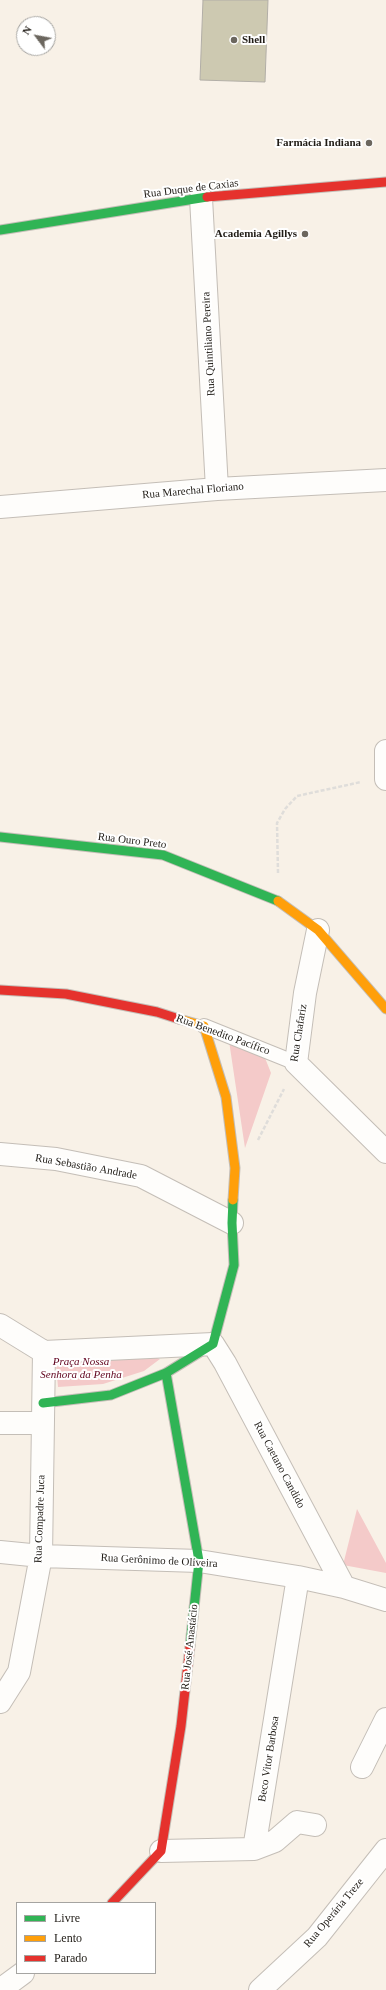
<!DOCTYPE html>
<html>
<head>
<meta charset="utf-8">
<style>
  body { margin:0 }
  #map { position:relative; width:386px; height:1990px; overflow:hidden; background:#f8f1e7; font-family:"Times New Roman",serif }
  canvas { display:block }
  .legend { position:absolute; left:16px; top:1902px; width:140px; height:72px; box-sizing:border-box; background:#fff; border:1px solid #a5a4a1; margin:0; padding:5px 7px; list-style:none; font-size:12px; color:#1f1b15 }
  .legend li { display:flex; align-items:center; gap:8px; height:20px }
  .legend b { width:20px; border:1px solid #a5a4a1 }
  .north { position:absolute; left:16px; top:16px; width:40px; height:40px; box-sizing:border-box; background:#fff; border:1px solid #a5a4a1; border-radius:50%; rotate:302deg; font-size:11px; font-weight:700; line-height:16px; text-align:center; color:#1f1b15 }
  .north::after { content:''; display:block; margin:auto; width:14px; height:18px; background:#6b665e; clip-path:polygon(50% 0,100% 100%,50% 72%,0 100%) }
</style>
</head>
<body>
<div id="map">
<canvas width="386" height="1990"></canvas>
<ul class="legend">
<li><b style="height:5px;background:#30b455"></b>Livre</li>
<li><b style="height:5px;background:#ff9f0a"></b>Lento</li>
<li><b style="height:5px;background:#e5322d"></b>Parado</li>
</ul>
<div class="north">N</div>
</div>
<script>
const ctx = document.querySelector('canvas').getContext('2d');
ctx.lineJoin = 'round';
function fillPath(path, color) {
  ctx.fillStyle = color;
  ctx.fill(path, 'evenodd');
}
function poly(rows) {
  const path = new Path2D();
  for (const r of rows) {
    path.moveTo(r[0], r[1]);
    for (let i = 2; i < r.length; i += 2) path.lineTo(r[i], r[i + 1]);
  }
  return path;
}
function stroke(path, color, width, dash) {
  ctx.strokeStyle = color;
  ctx.lineWidth = width;
  ctx.lineCap = dash ? 'butt' : 'round';
  ctx.setLineDash(dash || []);
  ctx.stroke(path);
}
function drawText(font, color, halo, rows, align = 'center') {
  ctx.font = font + ' "Times New Roman",serif';
  ctx.lineWidth = 4;
  ctx.setLineDash([]);
  ctx.textBaseline = 'middle';
  ctx.strokeStyle = halo;
  ctx.fillStyle = color;
  for (const [text, x, y, turn = 0] of rows) {
    ctx.save();
    ctx.translate(x, y);
    ctx.rotate((+turn || 0) * Math.PI / 180);
    ctx.textAlign = isNaN(turn) ? turn : align;
    if (halo) ctx.strokeText(text, 0, 0);
    ctx.fillText(text, 0, 0);
    ctx.restore();
  }
}
const green = poly([
  [229,1041,263,1053,271,1073,245,1148],
  [133,1349,160,1359,144,1371,103,1384,58,1387,55,1354],
  [357,1509,386,1563,386,1573,343,1565]
]);
const building = poly([
  [203,0,268,0,265,82,200,80,203,0]
]);
const path = poly([
  [278,873,277,823,285,809,297,796,361,782],
  [258,1140,284,1089]
]);
const lane = poly([
  [204,1026,296,1063]
]);
const street = poly([
  [201,198,217,489],
  [0,507,217,489,386,480],
  [386,751,386,779],
  [318,930,305,993,296,1063,386,1152],
  [0,1154,56,1159,141,1176,232,1223],
  [0,1325,44,1352,213,1344,225,1363,344,1587],
  [0,1423,42,1423],
  [0,1552,41,1556,199,1561,298,1577,344,1587,386,1600],
  [0,1702,19,1672,41,1556,44,1352],
  [362,1767,386,1719],
  [254,1849,298,1577],
  [161,1851,254,1849,275,1841,297,1822,315,1825],
  [0,1990,23,1973],
  [260,1990,317,1937,386,1850]
]);
const fast = poly([
  [0,230,207,197],
  [0,837,163,855,278,901],
  [166,1373,199,1561,190,1646],
  [43,1403,111,1395,166,1373,213,1344,234,1265,232,1223,233,1200]
]);
const slow = poly([
  [278,901,318,930,386,1009],
  [179,1019,204,1026,226,1097,235,1168,233,1200]
]);
const jam = poly([
  [207,197,386,182],
  [0,990,66,994,157,1012,179,1019],
  [112,1903,161,1851,181,1726,190,1646]
]);
const markers = [
  [234,40,4,"#6b665e"],
  [369,143,4,"#6b665e"],
  [305,234,4,"#6b665e"]
];
const poiNames = [
  ["Shell",242,40,"left"],
  ["Farmácia Indiana",361,143],
  ["Academia Agillys",297,234]
];
const streetNames = [
  ["Rua Duque de Caxias",191,189,-7],
  ["Rua Quintiliano Pereira",209,344,-93],
  ["Rua Marechal Floriano",193,491,-5],
  ["Rua Ouro Preto",132,841,7],
  ["Rua Chafariz",299,1033,-81],
  ["Rua Benedito Pacífico",223,1035,20],
  ["Rua Sebastião Andrade",86,1167,10],
  ["Rua Caetano Candido",279,1465,62],
  ["Rua Compadre Juca",40,1519,-88],
  ["Rua Gerônimo de Oliveira",159,1561,3],
  ["Rua José Anastácio",190,1647,-84],
  ["Beco Vitor Barbosa",269,1759,-81],
  ["Rua Operária Treze",334,1913,-50]
];
const parkNames = [
  ["Praça Nossa",81,1362],
  ["Senhora da Penha",81,1375]
];
fillPath(green, '#f4cac9');
fillPath(building, '#cdc9b1');
stroke(building, '#b2aea7', 1);
stroke(lane, '#c4beb7', 16);
stroke(street, '#c4beb7', 24);
stroke(fast, '#c4beb7', 11);
stroke(slow, '#c4beb7', 11);
stroke(jam, '#c4beb7', 11);
stroke(path, '#dfddda', 2.5, [4, 2]);
stroke(lane, '#fefdfb', 14);
stroke(street, '#fefdfb', 22);
stroke(fast, '#30b455', 9);
stroke(slow, '#ff9f0a', 9);
stroke(jam, '#e5322d', 9);
for (const [x, y, r, color] of markers) {
  const dot = new Path2D();
  dot.arc(x, y, r, 0, 2 * Math.PI);
  ctx.fillStyle = color;
  ctx.fill(dot);
  stroke(dot, '#fff', 1.5);
}
drawText('bold 11px', '#1f1b15', '#fff', poiNames, 'right');
drawText('11px', '#1f1b15', '#fff', streetNames);
drawText('italic 11px', '#5f001c', '#fff', parkNames);
</script>
</body>
</html>
